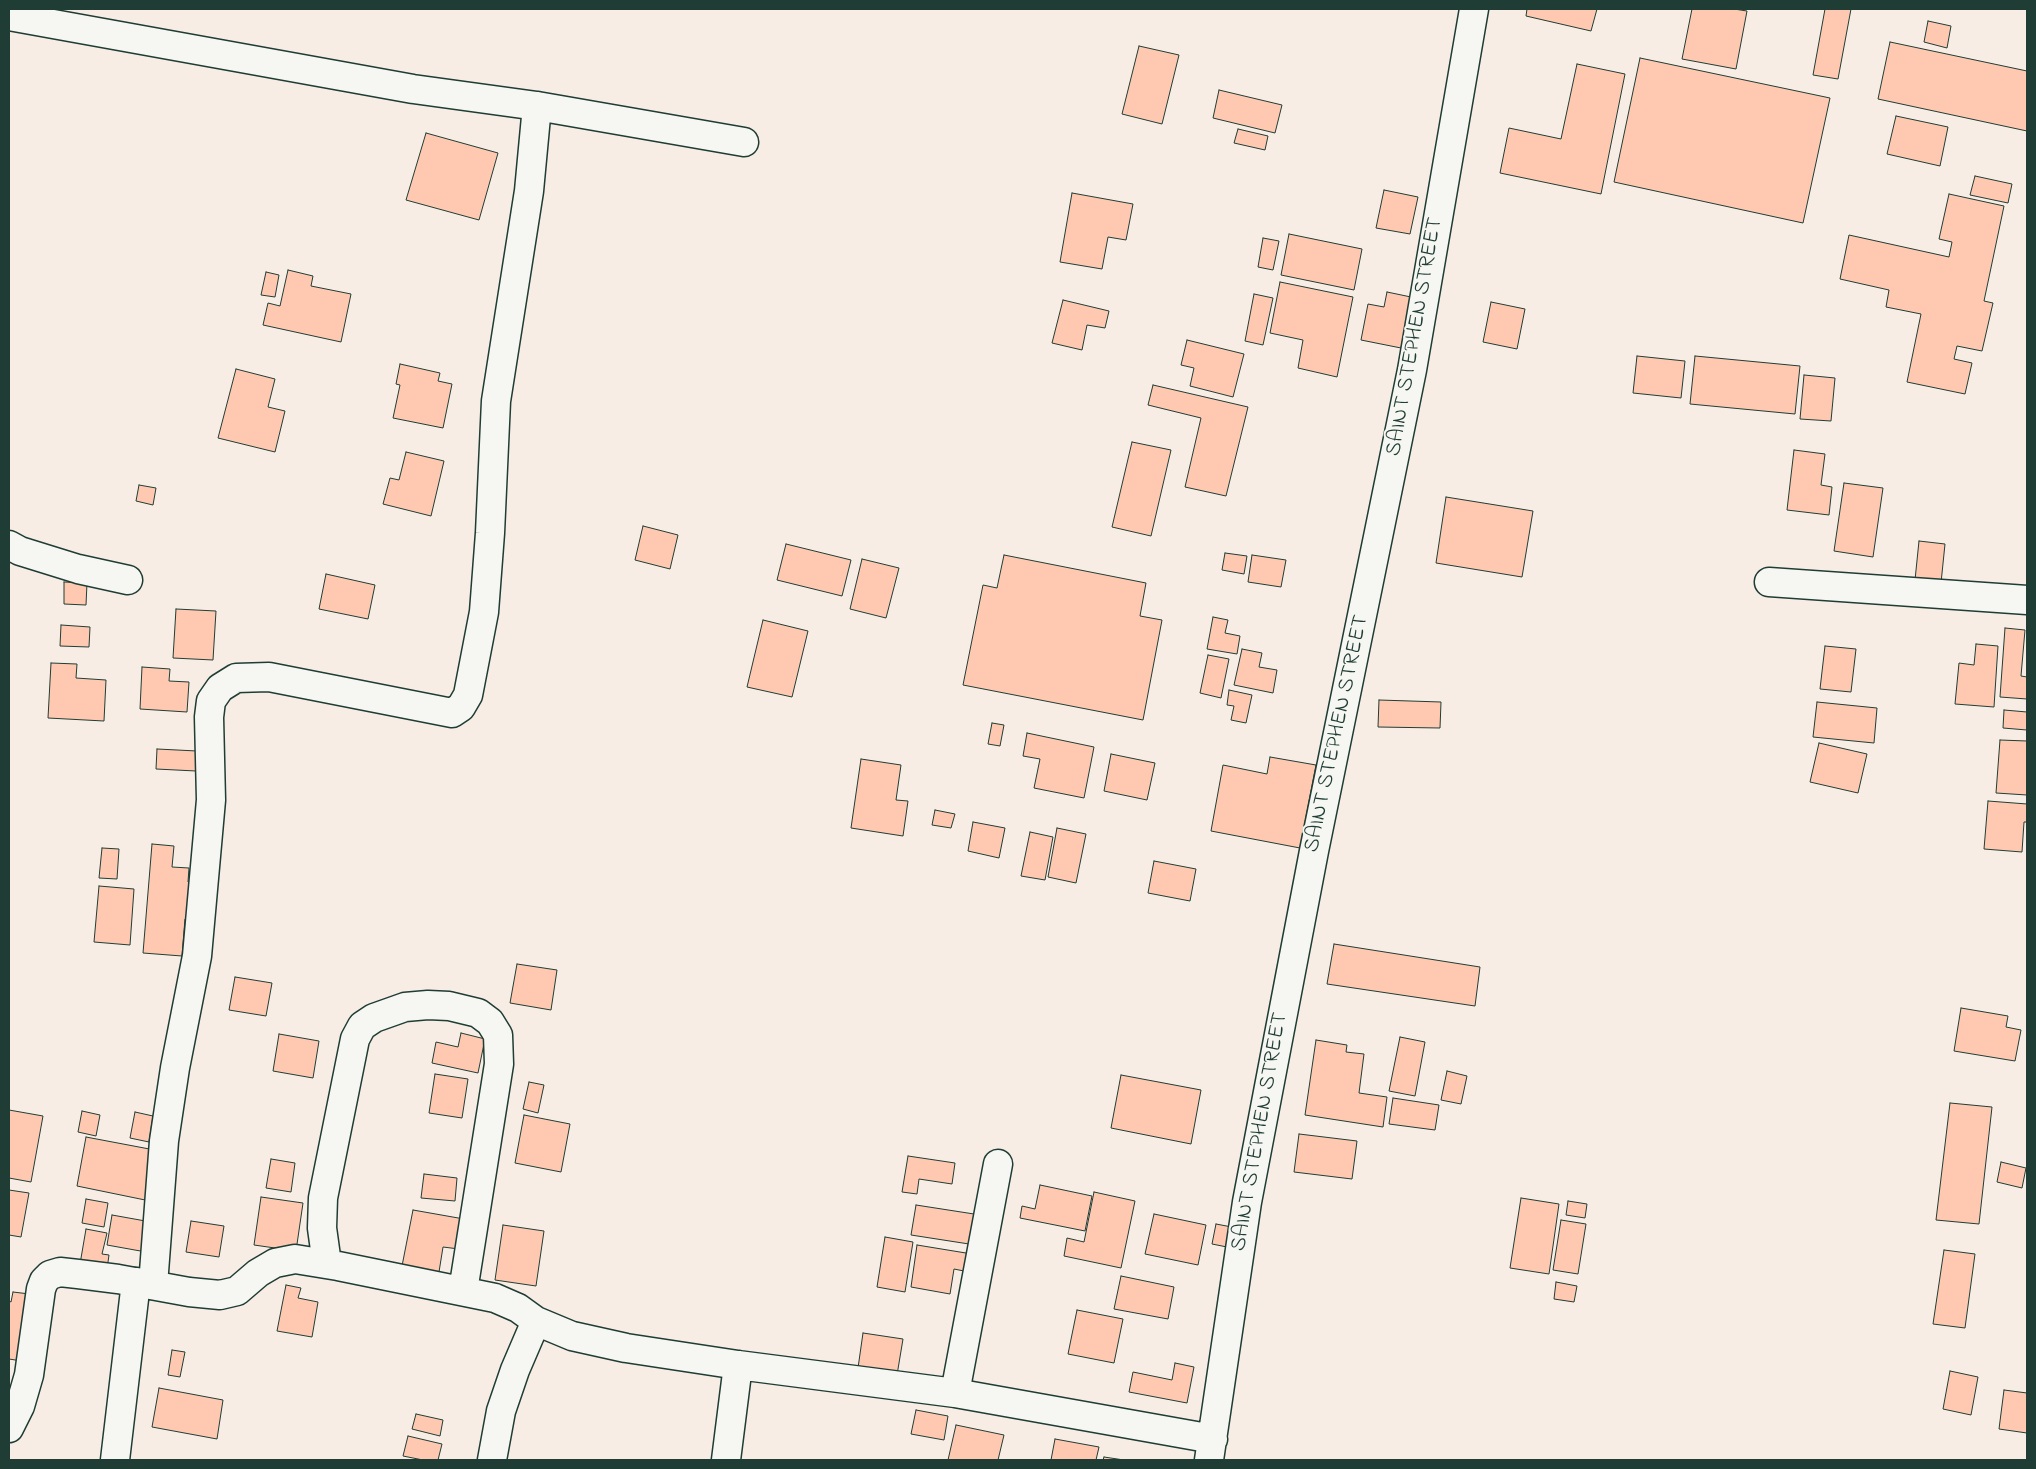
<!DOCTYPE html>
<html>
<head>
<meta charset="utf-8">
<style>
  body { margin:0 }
  #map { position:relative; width:2036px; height:1469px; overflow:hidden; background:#f8ede5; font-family:"Indie Flower",sans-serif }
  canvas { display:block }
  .frame { position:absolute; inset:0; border:10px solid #1f3d34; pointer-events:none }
</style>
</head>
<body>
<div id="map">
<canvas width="2036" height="1469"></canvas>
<div class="frame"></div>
</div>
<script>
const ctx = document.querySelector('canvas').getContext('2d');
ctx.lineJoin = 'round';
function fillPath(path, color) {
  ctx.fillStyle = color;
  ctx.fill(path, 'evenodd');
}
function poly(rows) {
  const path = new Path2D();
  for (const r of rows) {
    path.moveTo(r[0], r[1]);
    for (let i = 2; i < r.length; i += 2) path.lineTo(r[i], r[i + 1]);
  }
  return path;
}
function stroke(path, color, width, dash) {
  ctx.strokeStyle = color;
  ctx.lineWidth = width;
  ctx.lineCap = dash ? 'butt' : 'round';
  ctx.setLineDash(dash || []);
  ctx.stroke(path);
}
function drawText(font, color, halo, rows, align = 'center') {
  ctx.font = font + ' "Indie Flower",sans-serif';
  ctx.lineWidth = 4;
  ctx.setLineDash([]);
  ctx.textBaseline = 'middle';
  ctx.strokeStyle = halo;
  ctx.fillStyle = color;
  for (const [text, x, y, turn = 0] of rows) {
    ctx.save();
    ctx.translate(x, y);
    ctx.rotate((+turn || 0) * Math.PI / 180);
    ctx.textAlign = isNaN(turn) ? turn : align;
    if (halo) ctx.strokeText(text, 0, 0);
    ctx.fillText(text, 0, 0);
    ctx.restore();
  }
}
const building = poly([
  [1527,9,1597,9,1591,31,1526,16,1527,9],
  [1692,9,1734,9,1747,11,1736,69,1682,59,1692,9],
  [1825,9,1851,9,1838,79,1813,75,1825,9],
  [1928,21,1951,26,1947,48,1924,42,1928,21],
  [1890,42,2027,71,2027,131,1878,99,1890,42],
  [1139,46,1179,55,1162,124,1122,114,1139,46],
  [1640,58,1830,98,1803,223,1614,182,1640,58],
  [1577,64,1625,74,1601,194,1500,173,1509,128,1561,139,1577,64],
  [1219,90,1282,105,1275,133,1213,118,1219,90],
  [1896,116,1948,127,1940,166,1887,154,1896,116],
  [1238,129,1268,136,1265,150,1234,143,1238,129],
  [426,133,498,153,479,220,406,200,426,133],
  [1975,176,2012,184,2008,203,1970,195,1975,176],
  [1384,190,1418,197,1410,234,1376,228,1384,190],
  [1072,193,1133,204,1126,240,1108,237,1102,269,1060,262,1072,193],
  [1949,194,2004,206,1984,301,1993,303,1982,351,1957,346,1954,359,1972,363,1965,394,1907,382,1921,314,1886,307,1889,290,1840,279,1849,235,1949,257,1952,242,1939,239,1949,194],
  [1289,234,1362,249,1354,290,1281,275,1289,234],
  [1263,238,1279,241,1273,270,1258,267,1263,238],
  [288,270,313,276,311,286,351,294,341,342,263,325,268,303,280,306,288,270],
  [266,272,279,275,275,297,261,295,266,272],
  [1280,282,1353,297,1337,377,1298,368,1303,340,1270,333,1280,282],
  [1387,292,1411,297,1401,348,1361,340,1368,304,1384,307,1387,292],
  [1254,294,1273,298,1263,345,1245,341,1254,294],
  [1063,300,1109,311,1105,328,1087,325,1082,350,1052,343,1063,300],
  [1491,302,1525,309,1517,349,1483,342,1491,302],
  [1187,340,1244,354,1233,397,1190,386,1194,368,1181,365,1187,340],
  [1637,356,1685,361,1681,398,1633,393,1637,356],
  [1695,356,1800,366,1795,414,1690,404,1695,356],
  [400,364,440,373,438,381,452,384,443,428,393,418,400,385,396,384,400,364],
  [236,369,275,379,268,407,285,411,275,452,218,438,236,369],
  [1804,375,1835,378,1831,421,1800,419,1804,375],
  [1153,385,1248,407,1226,496,1185,487,1201,418,1148,405,1153,385],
  [1132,442,1171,450,1151,536,1112,527,1132,442],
  [1794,450,1825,454,1821,485,1832,487,1829,515,1787,510,1794,450],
  [406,452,444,461,431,516,383,504,390,478,399,480,406,452],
  [1844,483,1883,488,1873,557,1834,551,1844,483],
  [139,485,156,488,153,505,136,501,139,485],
  [1446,497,1533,511,1522,577,1436,563,1446,497],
  [643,526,678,535,670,569,635,560,643,526],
  [1919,541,1945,544,1941,583,1915,580,1919,541],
  [786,544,851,560,842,596,777,580,786,544],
  [1225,553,1247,556,1244,574,1222,570,1225,553],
  [1004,555,1146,583,1140,616,1162,620,1143,720,963,685,983,585,997,588,1004,555],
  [1252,555,1286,560,1281,587,1248,582,1252,555],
  [862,559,899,568,886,618,850,609,862,559],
  [326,574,375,585,368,619,319,609,326,574],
  [64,582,87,583,86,605,64,604,64,582],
  [176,609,216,611,213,660,173,658,176,609],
  [1213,617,1228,620,1225,633,1240,636,1237,654,1207,649,1213,617],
  [763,620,808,631,792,697,747,687,763,620],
  [61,625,90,627,89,647,60,646,61,625],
  [2005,628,2025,630,2021,676,2027,677,2027,699,2000,697,2005,628],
  [1976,644,1998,646,1994,707,1955,704,1959,663,1974,665,1976,644],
  [1825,646,1856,649,1851,692,1820,689,1825,646],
  [1242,649,1262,653,1259,667,1277,670,1273,693,1234,685,1242,649],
  [1208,655,1229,659,1221,698,1200,693,1208,655],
  [51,663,77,664,76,678,106,680,104,721,48,718,51,663],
  [142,667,170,669,169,681,189,682,187,712,140,709,142,667],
  [1229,690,1252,695,1246,723,1231,720,1234,706,1227,705,1229,690],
  [1379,700,1441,702,1440,728,1378,727,1379,700],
  [1817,702,1877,708,1874,743,1813,737,1817,702],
  [2004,710,2027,712,2027,730,2003,728,2004,710],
  [992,723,1004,725,1000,746,988,744,992,723],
  [1027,733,1094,747,1084,798,1034,788,1040,759,1023,756,1027,733],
  [2000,740,2027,741,2027,795,1996,793,2000,740],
  [1819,743,1867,754,1858,793,1810,782,1819,743],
  [157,749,197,751,196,771,156,769,157,749],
  [1111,754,1155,763,1147,800,1104,791,1111,754],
  [1270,757,1316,765,1300,848,1211,831,1223,765,1267,774,1270,757],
  [861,759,901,765,896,800,908,801,903,836,851,828,861,759],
  [1988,801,2027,804,2027,822,2024,822,2022,852,1984,849,1988,801],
  [935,810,955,814,951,828,932,825,935,810],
  [973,822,1005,828,999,858,968,851,973,822],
  [1057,828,1086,834,1076,883,1048,877,1057,828],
  [1030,832,1053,837,1045,880,1021,876,1030,832],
  [152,844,174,846,172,867,189,868,188,882,191,882,188,919,185,919,182,956,143,953,152,844],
  [102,848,119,849,117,879,99,878,102,848],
  [1154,861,1196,869,1190,901,1148,893,1154,861],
  [99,886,134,889,130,945,94,942,99,886],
  [1334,944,1480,967,1475,1006,1327,984,1334,944],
  [517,964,557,970,551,1010,510,1003,517,964],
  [235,977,272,983,266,1016,229,1010,235,977],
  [1961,1008,2008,1016,2006,1027,2021,1030,2015,1061,1954,1051,1961,1008],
  [461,1033,485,1039,478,1073,432,1063,436,1042,458,1047,461,1033],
  [279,1034,319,1041,313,1078,273,1071,279,1034],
  [1400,1037,1425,1042,1415,1096,1389,1091,1400,1037],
  [1316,1040,1347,1045,1346,1052,1364,1054,1359,1093,1387,1097,1383,1127,1305,1115,1316,1040],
  [1447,1071,1467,1076,1461,1104,1441,1100,1447,1071],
  [435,1074,468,1079,462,1118,429,1113,435,1074],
  [1121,1075,1201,1090,1191,1144,1111,1128,1121,1075],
  [529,1082,544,1085,538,1113,523,1109,529,1082],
  [1393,1098,1439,1105,1435,1130,1389,1124,1393,1098],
  [1950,1103,1992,1107,1979,1224,1936,1220,1950,1103],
  [9,1110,43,1116,31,1182,9,1178,9,1110],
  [82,1111,100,1115,96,1136,78,1132,82,1111],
  [135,1112,153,1116,149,1142,130,1138,135,1112],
  [524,1115,570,1124,561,1172,515,1163,524,1115],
  [1299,1134,1357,1141,1352,1179,1294,1172,1299,1134],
  [86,1137,160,1151,150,1201,77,1186,86,1137],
  [908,1156,955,1163,952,1184,919,1179,917,1194,902,1192,908,1156],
  [271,1159,295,1163,291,1192,266,1188,271,1159],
  [2001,1162,2026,1168,2022,1188,1997,1182,2001,1162],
  [424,1174,457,1178,455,1201,421,1198,424,1174],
  [1040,1185,1092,1196,1085,1231,1020,1218,1022,1206,1035,1209,1040,1185],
  [9,1190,29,1193,21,1237,9,1235,9,1190],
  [1094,1192,1135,1201,1121,1268,1064,1256,1067,1238,1084,1242,1094,1192],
  [261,1197,303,1203,296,1251,254,1245,261,1197],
  [1521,1198,1559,1204,1549,1274,1510,1268,1521,1198],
  [86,1199,108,1203,104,1227,82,1223,86,1199],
  [1568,1201,1587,1204,1585,1218,1566,1215,1568,1201],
  [916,1205,974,1214,969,1244,911,1235,916,1205],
  [413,1210,464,1219,459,1249,443,1247,439,1272,402,1266,413,1210],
  [1154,1214,1206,1225,1198,1265,1145,1254,1154,1214],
  [112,1215,151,1222,146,1252,107,1245,112,1215],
  [1561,1220,1586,1224,1578,1274,1553,1270,1561,1220],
  [191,1221,224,1226,219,1257,186,1252,191,1221],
  [1216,1224,1237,1228,1232,1248,1212,1244,1216,1224],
  [503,1225,544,1231,536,1286,495,1280,503,1225],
  [86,1229,107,1233,102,1254,109,1255,107,1269,80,1264,86,1229],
  [885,1237,913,1242,905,1292,877,1287,885,1237],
  [917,1245,972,1254,969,1272,954,1269,950,1294,911,1287,917,1245],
  [1944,1250,1975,1254,1965,1328,1933,1324,1944,1250],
  [1121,1276,1174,1287,1168,1319,1114,1309,1121,1276],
  [1556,1282,1577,1286,1574,1302,1554,1299,1556,1282],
  [286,1285,301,1288,298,1298,318,1302,312,1337,277,1331,286,1285],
  [13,1292,38,1295,28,1362,9,1359,9,1301,11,1302,13,1292],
  [1077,1310,1123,1319,1114,1363,1068,1354,1077,1310],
  [863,1333,903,1339,897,1375,857,1375,863,1333],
  [172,1350,185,1352,180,1377,168,1375,172,1350],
  [1175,1363,1194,1367,1187,1403,1129,1392,1133,1372,1172,1380,1175,1363],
  [1950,1371,1978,1377,1971,1415,1943,1409,1950,1371],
  [159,1388,223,1400,217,1439,152,1427,159,1388],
  [2004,1390,2027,1393,2027,1433,1999,1429,2004,1390],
  [916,1410,948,1416,944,1440,911,1434,916,1410],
  [416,1414,443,1420,440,1436,412,1429,416,1414],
  [956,1425,1004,1435,998,1460,948,1460,956,1425],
  [408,1436,442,1444,438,1460,423,1460,403,1456,408,1436],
  [1055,1439,1099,1447,1096,1460,1051,1460,1055,1439],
  [1104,1457,1124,1460,1103,1460,1104,1457]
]);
const minor = poly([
  [9,16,413,89,537,106,744,142],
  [9,545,20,551,78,569,128,580],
  [1769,582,2027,600],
  [327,1264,322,1228,323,1198,355,1039,362,1026,374,1018,405,1007,428,1005,449,1006,478,1013,490,1022,498,1035,499,1064,463,1291],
  [153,1285,164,1141,175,1068,197,956,211,800,209,717,211,701,220,688,236,678,269,677,452,713,461,707,468,695,484,612,490,533,496,401,529,191,537,106],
  [955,1393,998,1164],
  [9,1428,20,1406,29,1375,41,1289,44,1281,50,1275,60,1272,78,1274,118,1279,189,1292,220,1295,237,1291,258,1273,275,1263,295,1259,338,1266,495,1298,518,1308,536,1321,572,1336,626,1348,738,1365,955,1393,1213,1439],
  [115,1460,136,1282],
  [492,1460,501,1411,515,1370,536,1321],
  [726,1460,738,1365],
  [1209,1460,1247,1202,1314,851,1412,370,1474,9]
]);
const streetNames = [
  ["SAINT STEPHEN STREET",1416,337,-80],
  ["SAINT STEPHEN STREET",1338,734,-78],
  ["SAINT STEPHEN STREET",1261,1132,-80]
];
fillPath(building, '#ffc8b1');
stroke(building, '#1f3d34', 1);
stroke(minor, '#1f3d34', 31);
stroke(minor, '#f6f6f2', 28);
drawText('22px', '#1f3d34', '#f6f6f2', streetNames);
</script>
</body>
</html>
